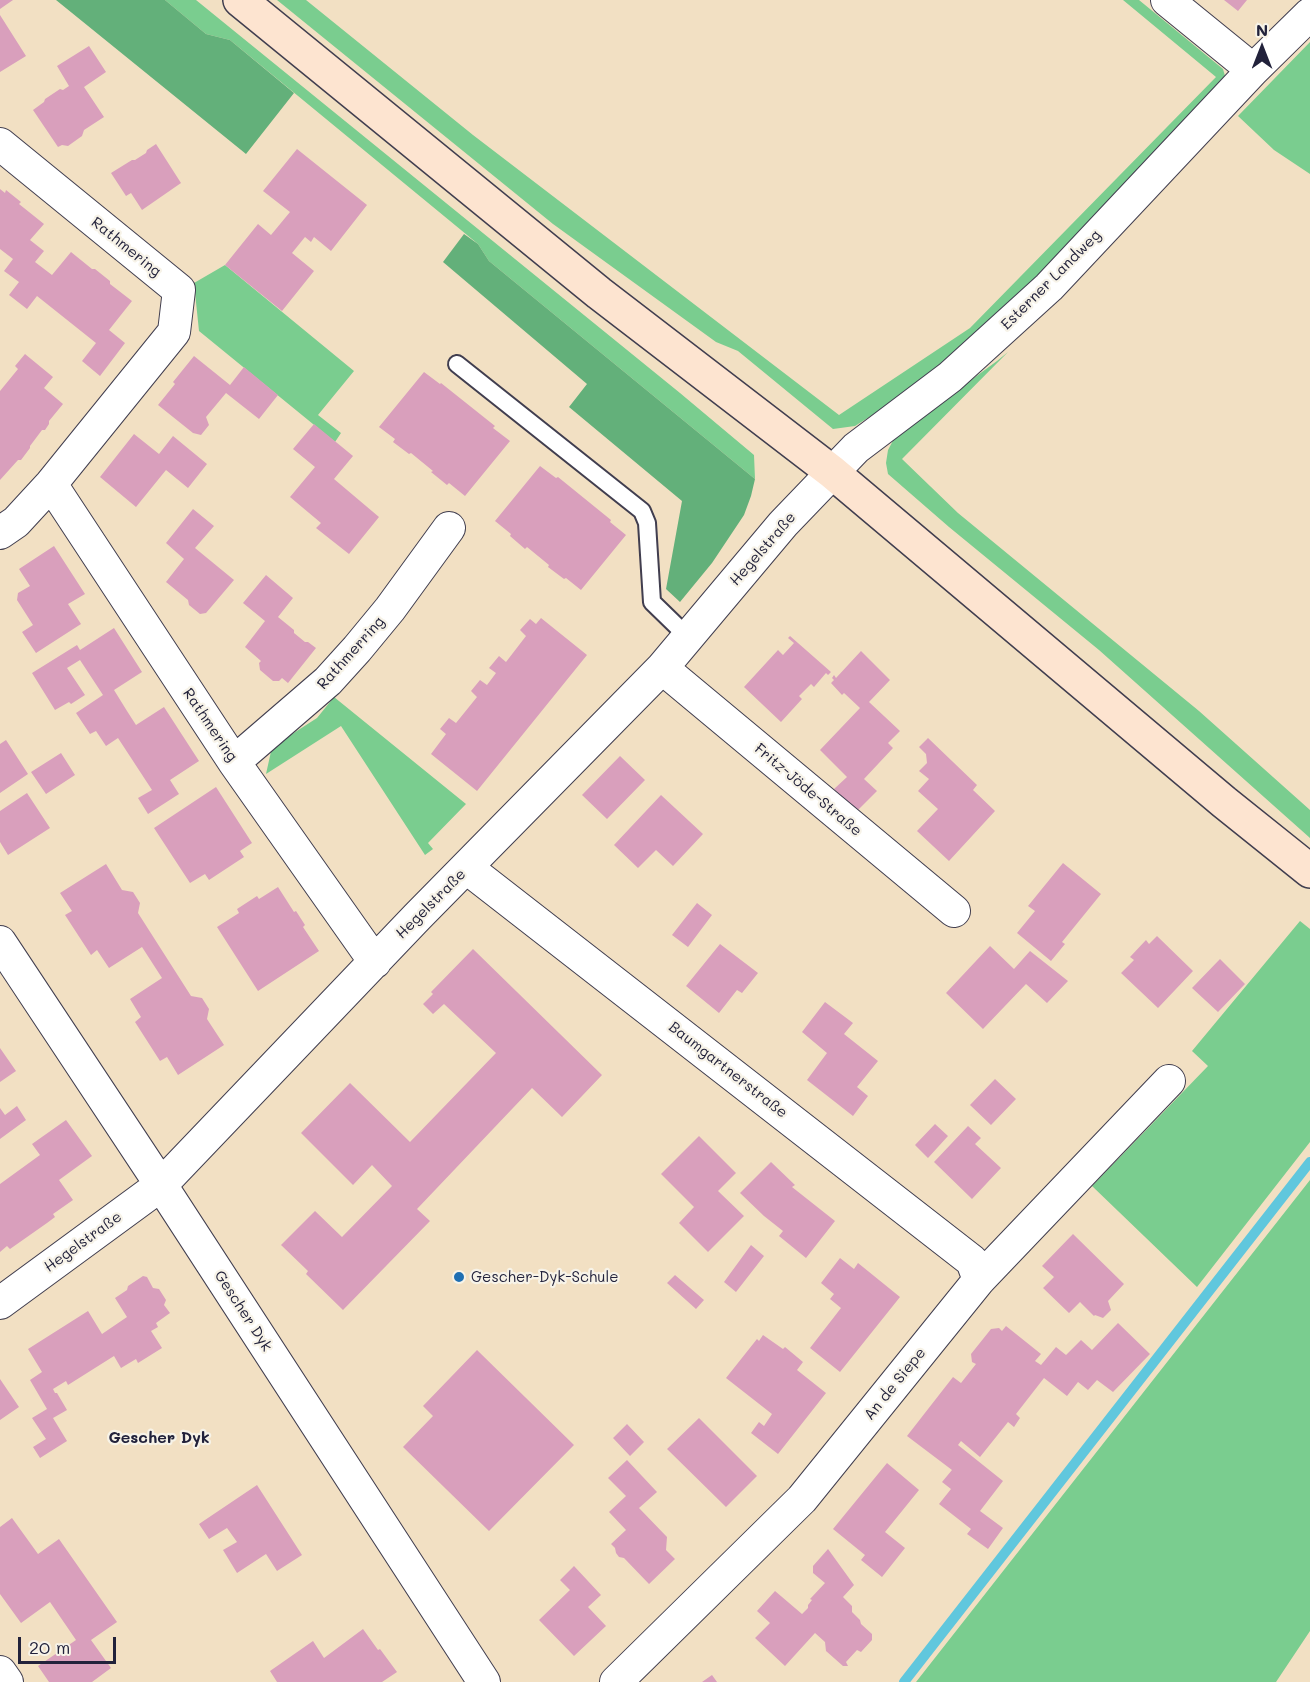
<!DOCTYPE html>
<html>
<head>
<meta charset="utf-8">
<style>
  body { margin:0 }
  #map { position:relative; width:1310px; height:1682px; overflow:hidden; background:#f2e0c3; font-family:Mali,sans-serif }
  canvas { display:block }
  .north { position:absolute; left:1232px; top:18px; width:60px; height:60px; -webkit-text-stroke:4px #f7f3e8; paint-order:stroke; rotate:0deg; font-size:16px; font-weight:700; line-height:24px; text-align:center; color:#22223b }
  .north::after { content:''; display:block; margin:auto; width:21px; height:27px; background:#22223b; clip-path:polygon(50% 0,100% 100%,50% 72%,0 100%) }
  .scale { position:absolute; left:18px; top:1637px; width:98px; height:27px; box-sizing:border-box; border:3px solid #22223b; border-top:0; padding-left:8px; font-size:18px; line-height:21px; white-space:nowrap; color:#22223b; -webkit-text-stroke:4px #f7f3e8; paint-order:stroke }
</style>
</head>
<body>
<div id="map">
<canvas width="1310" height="1682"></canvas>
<div class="north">N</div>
<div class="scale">20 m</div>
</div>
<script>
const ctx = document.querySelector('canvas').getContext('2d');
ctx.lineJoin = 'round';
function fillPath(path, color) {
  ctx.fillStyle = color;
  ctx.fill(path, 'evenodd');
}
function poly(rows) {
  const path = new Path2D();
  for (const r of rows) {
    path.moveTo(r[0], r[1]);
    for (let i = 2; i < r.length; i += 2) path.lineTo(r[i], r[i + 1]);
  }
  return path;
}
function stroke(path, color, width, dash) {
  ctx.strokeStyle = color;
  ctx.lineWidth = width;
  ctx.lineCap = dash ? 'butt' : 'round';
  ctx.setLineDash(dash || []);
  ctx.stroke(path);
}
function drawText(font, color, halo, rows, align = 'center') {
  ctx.font = font + ' Mali,sans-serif';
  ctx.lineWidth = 4.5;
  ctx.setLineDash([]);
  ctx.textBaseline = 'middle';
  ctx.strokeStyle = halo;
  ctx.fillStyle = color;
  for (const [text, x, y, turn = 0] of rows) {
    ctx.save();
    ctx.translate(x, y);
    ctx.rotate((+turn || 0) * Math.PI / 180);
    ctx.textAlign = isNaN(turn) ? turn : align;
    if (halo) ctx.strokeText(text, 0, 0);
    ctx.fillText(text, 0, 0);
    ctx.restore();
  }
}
const green = poly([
  [165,0,196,0,244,39,680,393,754,455,755,479,489,261,478,244,230,40,206,34],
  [277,0,306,0,473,135,839,415,970,328,1216,77,1123,0,1139,0,1223,69,1227,83,971,346,901,397,855,426,833,429,738,351,716,342,553,224],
  [1310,42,1310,174,1274,150,1238,116],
  [225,265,354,371,318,415,341,433,335,442,199,331,194,283],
  [1008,352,902,459,958,513,1199,711,1310,810,1310,838,1099,650,949,527,888,474,886,463,888,450,896,435,997,361],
  [334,697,466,804,428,843,433,849,425,855,341,726,266,774,272,747,317,718],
  [1300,921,1310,929,1310,1142,1197,1287,1092,1186,1208,1066,1192,1051],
  [1310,1180,1310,1631,1276,1682,916,1682]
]);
const forest = poly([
  [56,0,165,0,206,34,230,40,294,93,246,154],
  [464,234,478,244,489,261,755,479,751,496,744,515,712,563,680,602,666,589,682,501,569,407,587,384,443,262]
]);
const stream = poly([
  [904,1682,1310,1162]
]);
const building = poly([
  [0,0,13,0,0,9],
  [1224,0,1247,0,1238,11],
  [0,15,26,56,0,72],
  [89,46,106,72,84,87,104,117,84,130,82,136,68,146,62,145,58,147,33,110,44,102,45,99,60,89,63,90,69,86,57,66],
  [156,144,181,183,142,210,131,193,126,196,111,173,132,160,135,160,146,153,147,150],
  [297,149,367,205,331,251,314,237,311,242,305,237,292,253,314,271,282,311,225,265,258,224,271,235,290,212,263,191],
  [0,189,5,193,6,190,21,202,19,204,44,224,30,240,44,251,35,262,52,275,71,252,92,269,95,269,110,281,110,284,132,301,109,330,125,343,100,376,82,361,96,343,37,296,27,309,9,295,19,282,4,271,13,259,0,249],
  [25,354,53,377,44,388,63,404,49,421,49,424,45,430,42,430,30,446,30,448,21,460,18,460,0,480,0,391,18,369,15,366],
  [194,356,230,385,244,367,278,395,259,419,226,393,206,417,209,425,201,435,193,433,158,405,175,384,173,382],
  [424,372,440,384,441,383,495,426,493,428,510,441,465,496,449,483,447,485,431,472,433,471,411,453,409,454,393,442,395,439,379,427],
  [314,424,353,456,334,479,379,517,349,554,316,528,321,523,290,497,315,467,293,449],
  [134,434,159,454,173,436,207,464,188,488,166,470,136,507,100,477],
  [540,466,556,478,558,477,611,520,610,522,626,535,581,590,566,578,564,579,548,567,549,565,527,547,525,549,510,536,511,534,495,521],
  [193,509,214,526,195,548,234,580,206,613,200,614,189,605,188,600,166,582,184,559,166,543],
  [54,546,85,594,68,604,81,624,36,653,22,632,33,625,17,600,18,593,30,586,19,569],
  [266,575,293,598,278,617,294,630,294,633,305,642,308,642,316,648,288,683,282,678,279,681,273,681,260,670,259,663,261,661,245,647,265,621,243,603],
  [541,618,587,655,477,791,431,754,446,734,440,729,449,718,456,723,477,697,471,691,480,680,487,685,496,673,489,668,499,656,506,662,526,636,520,630,530,619,536,624],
  [114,628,142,672,114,690,127,711,136,725,164,707,199,761,170,780,179,794,148,814,138,798,152,790,118,738,106,746,96,731,90,734,76,713,103,695,80,660,67,668,85,695,71,704,69,702,55,710,32,673,77,645,80,650],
  [790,636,831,672,828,675,826,673,814,687,811,684,799,696,802,699,781,722,744,687,778,650,783,655,794,643,788,638],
  [861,651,890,680,869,702,900,731,888,743,893,748,864,779,877,791,857,811,834,789,847,777,820,750,860,708,844,693,842,695,831,683,834,680,832,678,834,675,836,678],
  [928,738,977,785,973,790,995,811,949,861,917,831,938,809,918,791,929,779,919,771,927,763,926,754,919,747],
  [6,740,28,774,0,793,0,744],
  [61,753,75,775,46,794,31,772],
  [620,756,645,780,607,819,582,795],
  [216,787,252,843,240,851,244,857,209,880,205,874,190,883,154,828],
  [27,793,50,828,8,855,0,842,0,811],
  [661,795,703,834,673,866,656,850,638,868,614,845],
  [1063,863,1101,894,1062,942,1065,944,1051,961,1017,933,1035,911,1028,906],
  [106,864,122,890,133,892,140,903,138,913,191,996,202,998,209,1009,207,1019,224,1045,178,1075,167,1057,160,1061,135,1022,141,1017,130,999,162,978,142,947,109,968,97,950,91,955,65,915,72,911,60,893],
  [278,887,294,912,296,911,305,925,303,927,319,951,258,991,217,927,239,913,237,909,257,896,259,899],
  [697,903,712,915,688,947,672,935],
  [1157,936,1193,971,1158,1008,1121,973,1134,960,1130,957,1146,940,1149,944],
  [720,944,758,973,742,993,737,990,719,1013,686,986],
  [990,946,1014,969,1030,951,1068,981,1047,1003,1026,984,983,1029,946,993],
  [473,949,602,1075,562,1117,532,1088,417,1209,430,1221,343,1310,306,1274,308,1271,281,1245,315,1211,342,1237,392,1186,372,1165,353,1185,301,1133,350,1083,410,1142,496,1053,444,1004,433,1014,423,1004,433,994,431,992],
  [1220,959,1245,984,1218,1012,1192,988],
  [825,1002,853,1023,844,1034,878,1061,857,1087,868,1096,853,1116,807,1080,827,1053,802,1032],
  [0,1048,16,1071,0,1082],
  [995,1079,1016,1099,991,1125,970,1105],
  [17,1106,26,1120,0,1139,0,1108,5,1115],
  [66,1120,92,1156,59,1180,73,1200,53,1214,55,1217,47,1223,10,1249,7,1246,0,1252,0,1184,40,1155,32,1144],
  [935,1124,948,1136,928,1158,915,1145],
  [968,1126,981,1138,975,1144,1001,1168,972,1199,934,1162],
  [699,1136,736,1173,718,1191,744,1216,708,1252,679,1223,694,1207,661,1174],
  [771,1162,795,1185,792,1187,835,1221,806,1258,779,1236,783,1231,764,1216,740,1193],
  [1073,1234,1124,1284,1108,1301,1111,1310,1103,1318,1095,1315,1094,1316,1080,1302,1069,1313,1043,1288,1054,1277,1042,1266],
  [751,1245,764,1256,736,1292,724,1282],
  [840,1258,854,1269,858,1263,900,1297,840,1372,810,1348,841,1308,830,1299,834,1294,821,1283],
  [675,1275,704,1300,696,1309,667,1283],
  [143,1276,147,1277,153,1288,159,1289,166,1300,164,1305,170,1313,156,1323,158,1327,151,1331,162,1348,138,1363,136,1359,121,1368,114,1356,68,1385,66,1381,53,1389,55,1393,57,1393,67,1410,53,1418,67,1441,40,1458,33,1447,46,1439,32,1418,47,1409,30,1380,42,1372,28,1349,88,1311,102,1334,127,1317,115,1298,127,1290,128,1286],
  [1118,1323,1150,1354,1113,1392,1097,1380,1088,1390,1078,1382,1067,1396,1044,1378,1016,1414,1020,1418,1014,1427,1008,1422,980,1457,961,1441,958,1445,1003,1481,980,1511,1003,1528,988,1549,967,1534,971,1529,939,1504,951,1489,942,1482,952,1470,907,1436,953,1377,961,1383,976,1364,972,1362,971,1354,991,1329,999,1328,1002,1331,1006,1326,1041,1354,1035,1361,1041,1365,1056,1347,1066,1355,1081,1340,1092,1350],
  [763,1335,783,1349,785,1347,803,1362,797,1370,826,1393,778,1454,751,1433,759,1422,764,1426,772,1414,726,1378,757,1339,759,1341],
  [477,1350,574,1445,489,1531,403,1447,433,1416,423,1406],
  [0,1379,19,1407,0,1420],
  [699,1418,757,1476,726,1507,667,1449],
  [627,1424,644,1442,630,1456,613,1438],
  [627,1460,657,1492,639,1508,667,1537,666,1550,675,1559,649,1584,624,1558,619,1557,616,1553,615,1548,611,1544,626,1530,609,1512,626,1496,608,1478],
  [887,1463,919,1490,885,1532,905,1548,882,1577,861,1560,865,1555,833,1529],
  [257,1485,302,1555,277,1571,266,1554,237,1573,223,1550,237,1542,227,1528,209,1539,199,1524],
  [12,1518,38,1554,59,1539,117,1622,91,1640,111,1668,92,1682,49,1682,38,1666,76,1640,50,1602,21,1623,0,1594,0,1527],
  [828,1549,854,1585,843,1597,852,1606,852,1612,860,1620,861,1624,872,1634,872,1640,861,1652,857,1650,846,1662,848,1666,843,1666,826,1651,825,1642,815,1633,785,1666,755,1638,770,1623,757,1611,775,1591,802,1614,808,1608,808,1605,812,1600,810,1599,825,1583,813,1573,813,1566],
  [574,1566,601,1595,588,1607,606,1626,574,1656,539,1620,570,1590,560,1580],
  [363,1629,378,1650,380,1649,397,1672,382,1682,277,1682,270,1671,313,1641,324,1658],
  [712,1675,717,1682,702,1682]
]);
const lane = poly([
  [457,364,642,511,647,523,652,602,689,638]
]);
const street = poly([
  [1167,0,1253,70],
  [0,144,179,290,174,332,51,484,16,522,0,533],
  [51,484,234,762,375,962],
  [662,668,954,911],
  [234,762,328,681,357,649,390,609,449,528],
  [467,868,972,1261,979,1280],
  [0,942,161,1185,484,1682],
  [0,1303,161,1185,417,917,662,668,783,524,856,448,950,377,1049,287,1253,70,1310,14],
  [0,1672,7,1682],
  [616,1682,802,1499,979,1280,1169,1081]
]);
const secondary = poly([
  [240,0,599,293,832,472,1224,802,1310,871]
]);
const markers = [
  [459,1277,6,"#1f6fb2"]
];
const streetNames = [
  ["Rathmering",126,247,39],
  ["Esterner Landweg",1051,280,-45],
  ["Hegelstraße",763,549,-49],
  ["Rathmerring",351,653,-48],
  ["Rathmering",210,725,56],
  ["Fritz-Jöde-Straße",808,790,40],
  ["Hegelstraße",431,904,-45],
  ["Baumgartnerstraße",728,1070,38],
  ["Hegelstraße",83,1242,-36],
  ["Gescher Dyk",243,1311,57],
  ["An de Siepe",895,1384,-51]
];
const poiNames = [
  ["Gescher-Dyk-Schule",471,1277]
];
const neighbourhoodNames = [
  ["Gescher Dyk",159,1438]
];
fillPath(green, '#7acd8f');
fillPath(forest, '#63b07a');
stroke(stream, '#60c7dd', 10);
fillPath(building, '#d99fbc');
stroke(lane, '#413e4f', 20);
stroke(street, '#413e4f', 34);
stroke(secondary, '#413e4f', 36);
stroke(lane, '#fff', 16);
stroke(street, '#fff', 32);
stroke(secondary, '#fde4d0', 33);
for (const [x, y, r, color] of markers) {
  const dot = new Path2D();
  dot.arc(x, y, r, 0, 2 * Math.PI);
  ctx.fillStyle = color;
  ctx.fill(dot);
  stroke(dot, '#f7f3e8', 2);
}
drawText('15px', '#22223b', '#f7f3e8', streetNames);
drawText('15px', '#22223b', '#f7f3e8', poiNames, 'left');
drawText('bold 16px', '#22223b', '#f7f3e8', neighbourhoodNames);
</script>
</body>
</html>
